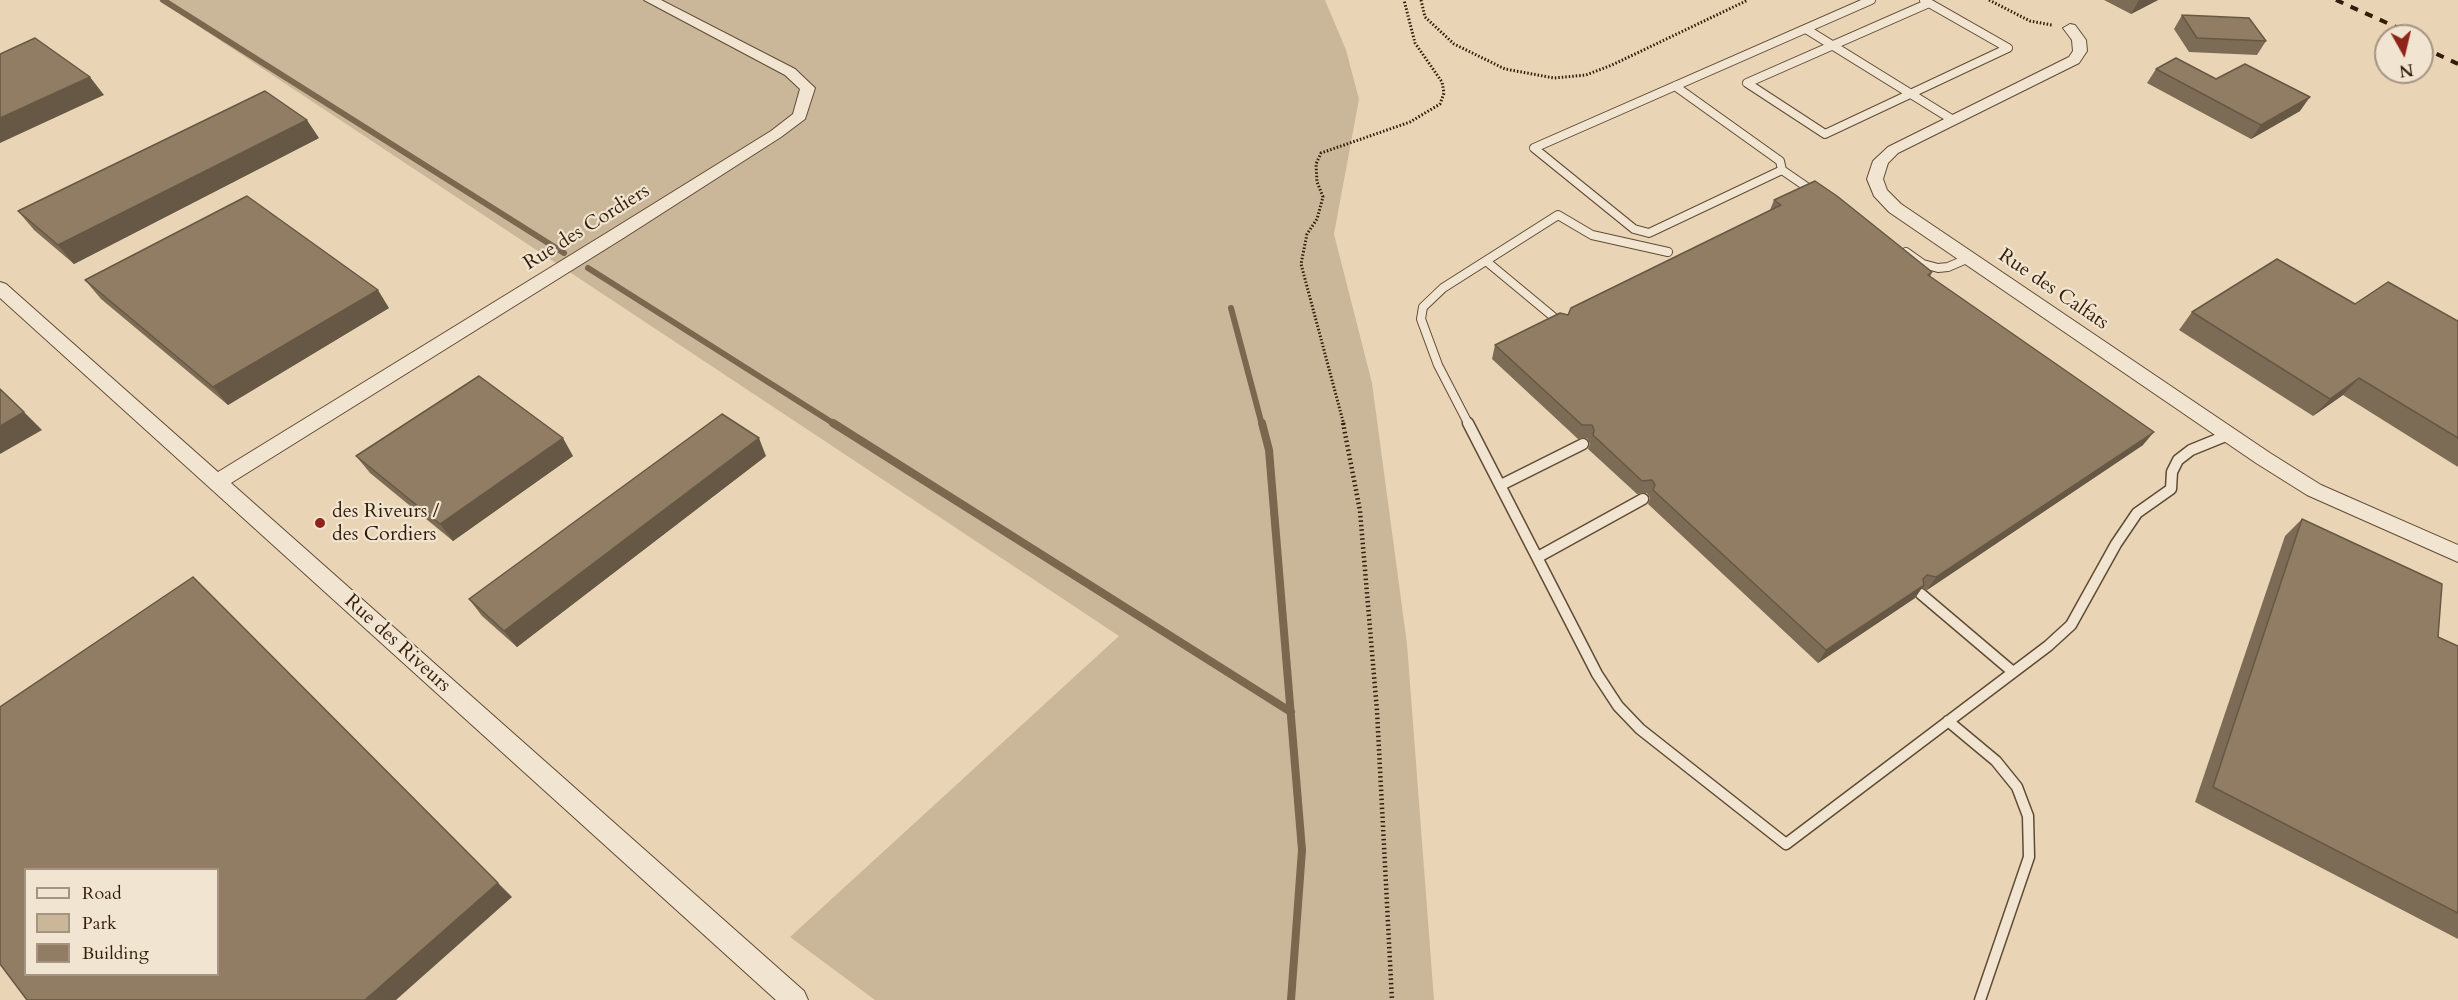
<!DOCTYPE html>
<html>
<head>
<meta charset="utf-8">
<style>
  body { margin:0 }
  #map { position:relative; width:2458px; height:1000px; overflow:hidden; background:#e9d5b6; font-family:Cardo,serif }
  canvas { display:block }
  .legend { position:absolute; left:24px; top:868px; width:195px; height:108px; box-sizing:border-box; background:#f1e4d0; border:2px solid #a59481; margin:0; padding:8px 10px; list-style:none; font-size:18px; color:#321d0a }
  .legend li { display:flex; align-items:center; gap:12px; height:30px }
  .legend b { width:30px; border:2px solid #a59481 }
  .north { position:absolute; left:2374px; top:24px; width:60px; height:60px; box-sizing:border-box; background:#f1e4d0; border:2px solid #a59481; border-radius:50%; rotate:172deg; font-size:16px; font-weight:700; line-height:24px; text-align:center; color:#321d0a }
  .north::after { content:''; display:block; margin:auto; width:21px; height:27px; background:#8f2418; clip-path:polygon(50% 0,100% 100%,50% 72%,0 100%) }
</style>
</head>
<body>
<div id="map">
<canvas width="2458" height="1000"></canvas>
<ul class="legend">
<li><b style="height:8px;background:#f1e4d0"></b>Road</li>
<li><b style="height:16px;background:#cab699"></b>Park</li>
<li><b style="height:16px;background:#917d63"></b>Building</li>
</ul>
<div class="north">N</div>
</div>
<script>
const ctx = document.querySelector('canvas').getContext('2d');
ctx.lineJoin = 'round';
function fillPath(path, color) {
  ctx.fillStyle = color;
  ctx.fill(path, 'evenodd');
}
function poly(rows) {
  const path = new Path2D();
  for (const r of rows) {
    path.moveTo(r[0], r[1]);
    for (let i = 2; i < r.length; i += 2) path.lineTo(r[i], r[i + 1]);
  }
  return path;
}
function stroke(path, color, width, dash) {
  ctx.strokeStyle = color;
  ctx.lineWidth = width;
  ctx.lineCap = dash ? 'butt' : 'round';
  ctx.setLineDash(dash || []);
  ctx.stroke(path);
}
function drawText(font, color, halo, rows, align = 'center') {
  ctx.font = font + ' Cardo,serif';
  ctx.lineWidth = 4.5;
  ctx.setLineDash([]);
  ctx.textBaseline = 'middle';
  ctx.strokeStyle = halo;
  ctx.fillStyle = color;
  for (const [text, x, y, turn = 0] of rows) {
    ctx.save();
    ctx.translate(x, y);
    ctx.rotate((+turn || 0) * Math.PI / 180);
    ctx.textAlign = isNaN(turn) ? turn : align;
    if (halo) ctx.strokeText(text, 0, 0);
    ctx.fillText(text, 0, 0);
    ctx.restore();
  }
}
const green = poly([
  [159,0,1325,0,1346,50,1359,99,1334,234,1372,383,1407,644,1434,1000,875,1000,790,937,1119,636]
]);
const streamFar1 = poly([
  [163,0,564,253],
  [588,268,836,425],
  [1231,308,1262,425]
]);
const stream = poly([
  [833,423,1291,712],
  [1262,423,1269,450,1302,850,1291,1000]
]);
const pathFar1 = poly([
  [1421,0,1425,17,1454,44,1505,69,1554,78,1586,75,1612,65,1748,0],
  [1989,0,2030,21,2052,25],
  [1344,425,1301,264,1307,234,1317,219,1323,197,1317,182,1316,164,1321,153,1410,122,1440,104,1444,93,1442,82,1415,43,1404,0]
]);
const path = poly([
  [1343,423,1360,511,1377,711,1392,1000]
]);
const serviceFar1 = poly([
  [1924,0,1929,3],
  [1929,3,2008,48,1825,134,1747,83,1929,3],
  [1806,29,1953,120],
  [1675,86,1780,161,1782,170],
  [1814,192,1782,170,1649,233,1634,229,1534,148,1871,0],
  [1906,252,1923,264,1938,268,1948,267,1969,258],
  [1486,261,1562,324],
  [1469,425,1438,365,1421,319,1423,307,1443,288,1558,215,1592,235,1668,252]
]);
const service = poly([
  [1468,423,1597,674,1618,706,1640,729,1786,844,2048,646,2071,625,2116,544,2137,513,2171,489,2172,472,2178,460,2191,450,2228,435],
  [1501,485,1583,444],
  [1538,557,1643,499],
  [1921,594,2013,672],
  [1948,721,1996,761,2017,787,2028,816,2029,857,1980,1000]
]);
const minor = poly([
  [644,0,661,0,795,69,815,88,805,119,781,137,625,237,231,483,804,991,808,1000,776,1000,0,298,0,282,6,284,218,472,613,229,771,131,793,114,800,89,785,75,644,0],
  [2070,24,2075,25,2086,40,2087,51,2079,63,1898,153,1888,163,1883,179,1887,190,1901,204,2270,453,2321,485,2458,545,2458,562,2307,495,2256,463,1889,212,1874,196,1867,179,1873,161,1888,147,2069,57,2073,51,2072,40,2063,28,2070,24]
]);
const rail = poly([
  [2336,0,2416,36],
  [2422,47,2458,64]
]);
const wall = poly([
  [2104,0,2158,0,2131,14],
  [2182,15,2266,41,2257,55,2189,52,2174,29],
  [2156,69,2216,79,2300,111,2251,139,2147,83],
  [319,138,74,264,34,230,18,211],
  [1774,200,1932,272,1930,277,2143,445,1927,590,1922,588,1915,598,1818,663,1648,504,1650,498,1647,493,1637,494,1588,449,1590,444,1587,438,1578,439,1492,359,1495,345,1568,315,1770,210],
  [85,280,389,308,228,405,101,299],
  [2192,312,2458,321,2458,467,2343,395,2313,416,2179,330],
  [356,456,573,456,453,541,370,473],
  [766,456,517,647,482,616,469,599],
  [2302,519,2438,637,2458,646,2458,939,2195,802,2285,536]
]);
const shadedWall = poly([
  [2139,0,2158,0,2131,14],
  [90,77,104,95,0,143,0,118],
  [2310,97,2300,111,2251,139,2261,125],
  [307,120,319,138,74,264,58,245],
  [378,290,389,308,228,405,213,387],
  [2359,378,2343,395,2313,416,2330,399],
  [24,412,42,430,0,454,0,426],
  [2154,432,2143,445,1927,590,1936,577],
  [563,438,573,456,453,541,440,524],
  [759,438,766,456,517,647,504,631],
  [1927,575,1918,588,1924,585,1915,598,1818,663,1826,650],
  [193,577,512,897,396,1000,365,1000]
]);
const building = poly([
  [2182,15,2249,18,2266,41,2197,38,2182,15],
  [35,38,90,77,0,118,0,54,35,38],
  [2176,58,2216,79,2245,64,2310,97,2261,125,2156,69,2176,58],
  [265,91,307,120,58,245,18,211,265,91],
  [1815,181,1837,196,1932,272,1928,275,2154,432,1936,577,1927,575,1923,579,1924,585,1826,650,1653,490,1655,485,1652,480,1642,481,1593,435,1594,430,1592,425,1582,425,1495,345,1560,313,1568,315,1571,308,1781,205,1774,200,1815,181],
  [247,196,378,290,213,387,85,280,247,196],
  [2277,259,2355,304,2388,282,2458,321,2458,438,2359,378,2330,399,2192,312,2277,259],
  [479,376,563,438,440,524,356,456,479,376],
  [0,389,24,412,0,426,0,389],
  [722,414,759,438,504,631,469,599,722,414],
  [2302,519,2442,584,2438,637,2458,646,2458,913,2213,787,2302,519],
  [193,577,498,883,365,1000,27,1000,0,964,0,707,193,577],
  [26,870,218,870,218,975,26,975,26,870]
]);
const markers = [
  [320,523,6,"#8f2418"]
];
const streetNames = [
  ["Rue des Cordiers",587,228,-32],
  ["Rue des Calfats",2053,290,34],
  ["Rue des Riveurs",397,644,42]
];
const poiNames = [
  ["des Riveurs /",332,512],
  ["des Cordiers",332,535]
];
fillPath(green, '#cab699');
stroke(streamFar1, '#7b664e', 6);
stroke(stream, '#7b664e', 8);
stroke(serviceFar1, '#604b35', 10);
stroke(service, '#604b35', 13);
stroke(minor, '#604b35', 2);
stroke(pathFar1, '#321d0a', 3, [1.5, 2]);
stroke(path, '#321d0a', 4.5, [1.5, 3]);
stroke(serviceFar1, '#f1e4d0', 8);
stroke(service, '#f1e4d0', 10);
fillPath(minor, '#f1e4d0');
stroke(rail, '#321d0a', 4, [8, 8]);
fillPath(wall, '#7d6c55');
fillPath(shadedWall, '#665845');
fillPath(building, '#917d63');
stroke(building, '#665845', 1.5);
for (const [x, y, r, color] of markers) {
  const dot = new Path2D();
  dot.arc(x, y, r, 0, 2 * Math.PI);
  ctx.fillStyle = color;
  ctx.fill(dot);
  stroke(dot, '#f1e4d0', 2);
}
drawText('20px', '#321d0a', '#f1e4d0', streetNames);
drawText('20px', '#321d0a', '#f1e4d0', poiNames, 'left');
</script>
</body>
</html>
